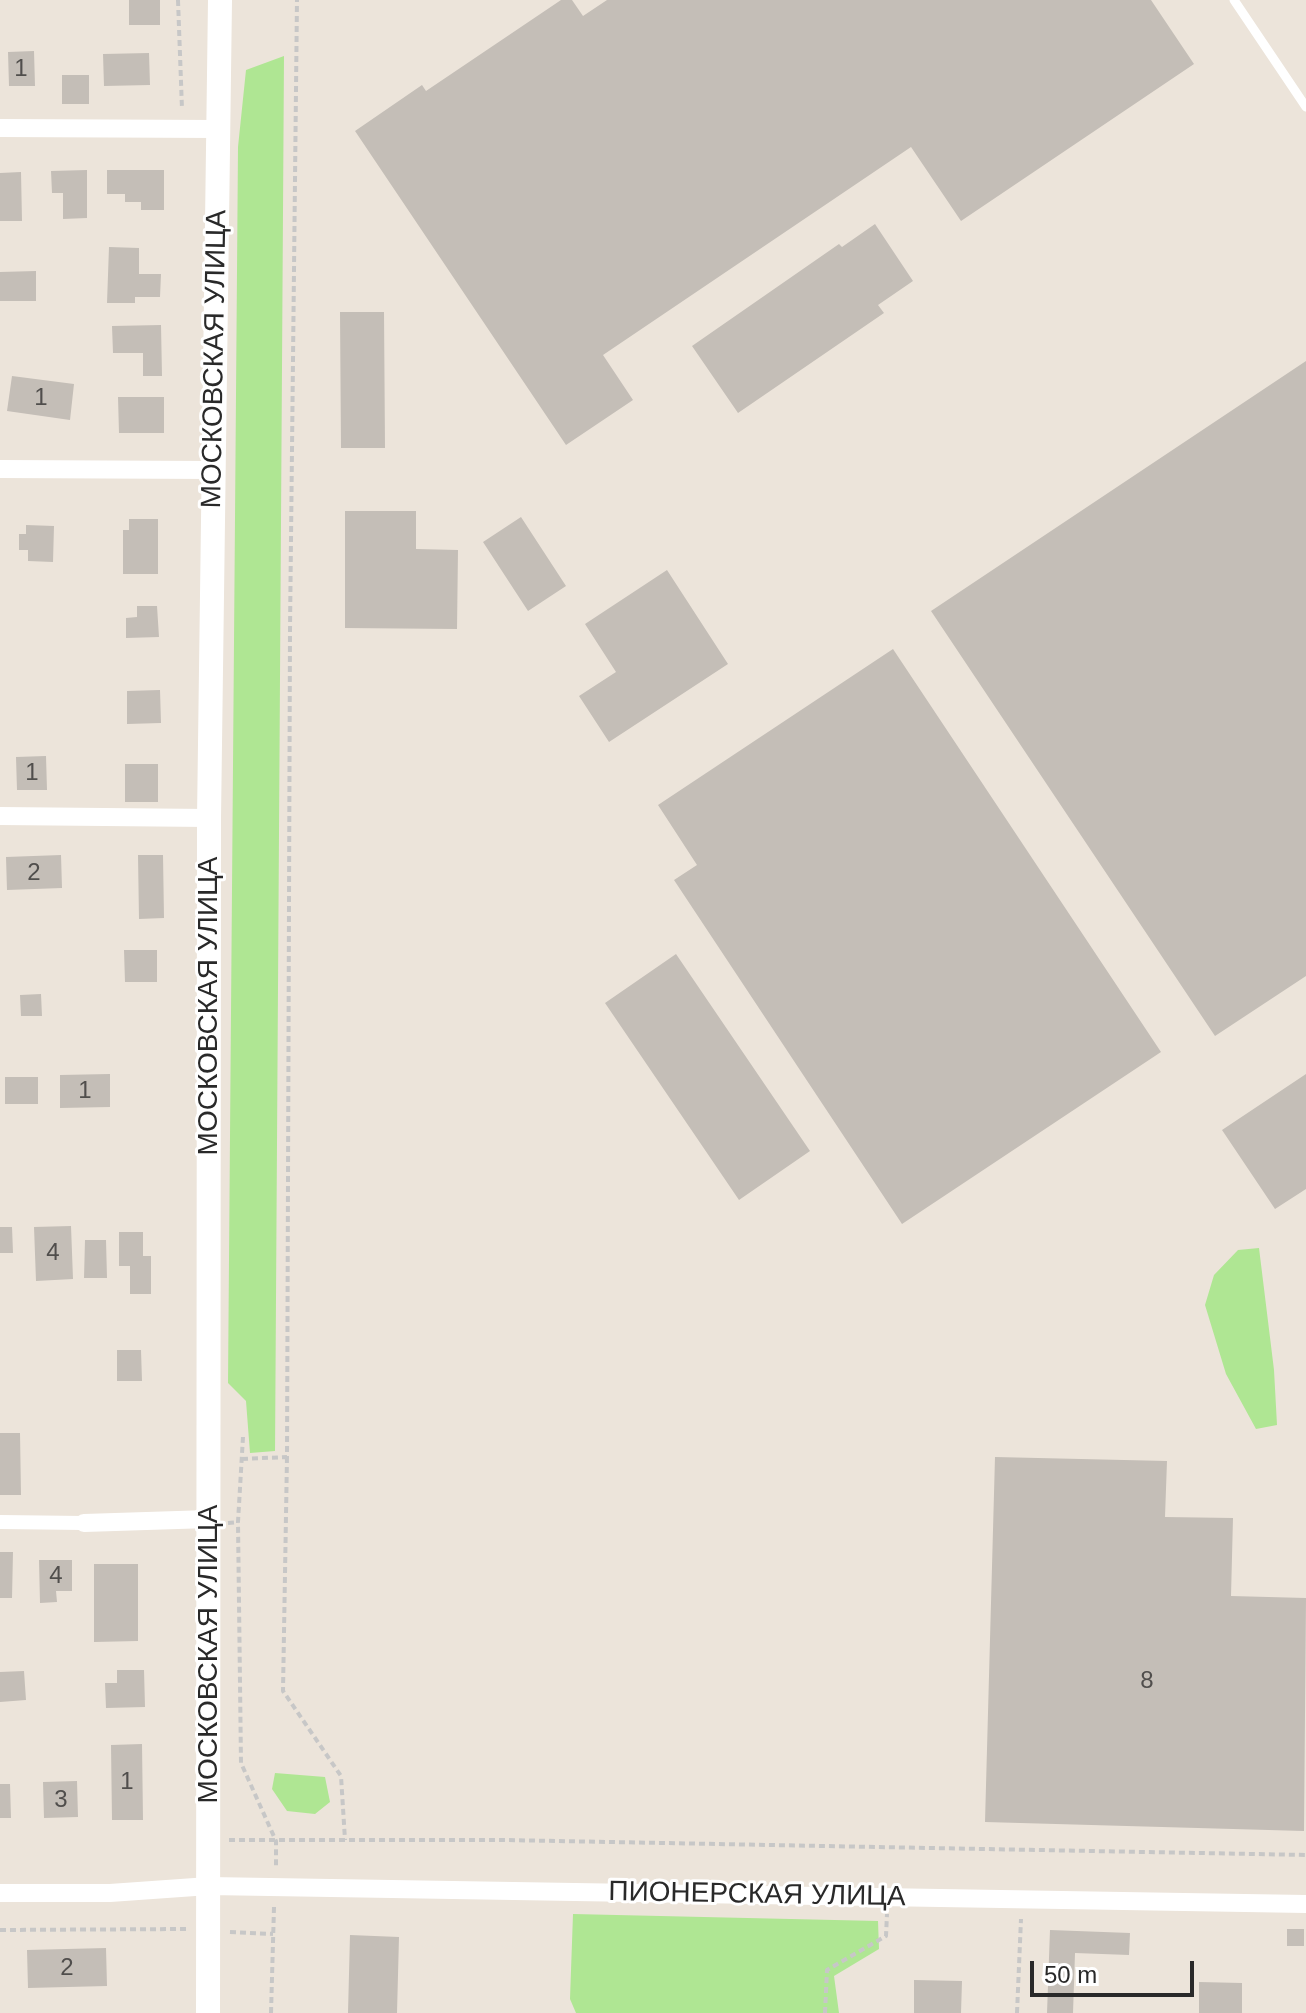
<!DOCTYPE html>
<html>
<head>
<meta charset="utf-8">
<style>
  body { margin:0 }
  #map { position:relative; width:1306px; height:2013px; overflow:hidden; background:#ece4da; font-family:Arial,sans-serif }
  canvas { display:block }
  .scale { position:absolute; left:1030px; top:1961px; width:164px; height:36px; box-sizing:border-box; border:4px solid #292929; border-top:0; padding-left:10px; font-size:24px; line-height:28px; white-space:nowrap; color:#292929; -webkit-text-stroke:6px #fff; paint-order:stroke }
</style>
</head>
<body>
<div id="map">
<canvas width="1306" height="2013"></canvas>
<div class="scale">50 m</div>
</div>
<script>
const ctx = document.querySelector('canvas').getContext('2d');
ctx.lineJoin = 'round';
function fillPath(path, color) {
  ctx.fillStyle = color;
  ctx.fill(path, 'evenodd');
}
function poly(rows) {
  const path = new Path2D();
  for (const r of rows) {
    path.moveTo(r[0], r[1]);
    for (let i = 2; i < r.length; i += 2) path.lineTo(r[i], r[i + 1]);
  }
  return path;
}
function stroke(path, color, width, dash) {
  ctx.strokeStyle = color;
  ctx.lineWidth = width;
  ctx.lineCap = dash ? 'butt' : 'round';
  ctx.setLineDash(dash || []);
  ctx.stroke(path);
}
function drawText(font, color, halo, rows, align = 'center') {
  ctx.font = font + ' Arial,sans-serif';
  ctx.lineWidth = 6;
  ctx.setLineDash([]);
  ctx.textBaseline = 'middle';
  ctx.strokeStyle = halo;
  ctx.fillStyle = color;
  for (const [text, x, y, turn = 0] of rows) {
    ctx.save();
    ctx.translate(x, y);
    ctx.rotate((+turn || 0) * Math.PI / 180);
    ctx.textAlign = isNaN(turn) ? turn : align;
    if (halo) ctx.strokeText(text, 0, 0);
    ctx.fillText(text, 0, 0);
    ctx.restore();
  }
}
const green = poly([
  [284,56,275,1451,250,1453,246,1401,228,1383,238,147,246,70],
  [1259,1248,1274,1370,1277,1425,1256,1429,1226,1374,1205,1305,1214,1275,1238,1250],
  [275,1773,325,1777,330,1802,315,1814,287,1811,272,1789],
  [573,1914,878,1921,879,1949,834,1976,839,2013,576,2013,570,1999]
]);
const building = poly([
  [129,0,160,0,160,25,129,25],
  [561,0,572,0,583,16,607,0,1151,0,1194,64,961,221,911,147,603,355,633,400,566,445,355,131,422,85,426,91],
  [34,51,35,86,9,86,8,52],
  [149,53,150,85,104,86,103,54],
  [62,75,89,75,89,104,62,104],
  [87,170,87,218,63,219,63,193,52,193,51,171],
  [107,170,164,170,164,210,141,210,141,202,125,202,125,194,107,194],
  [21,172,22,221,0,221,0,173],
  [875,224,913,281,878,305,884,313,738,413,692,346,839,244,842,247],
  [109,247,139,248,139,274,161,274,160,297,135,297,135,303,107,303],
  [36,271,36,301,0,301,0,272],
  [340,312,384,312,385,448,341,448],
  [161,325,162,376,143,376,143,353,113,353,112,326],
  [1306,361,1306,976,1215,1036,931,611],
  [12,376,74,384,70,420,7,411],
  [118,397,164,397,164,433,119,433],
  [345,511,416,511,416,549,458,550,457,629,345,628],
  [521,517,566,586,528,611,483,542],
  [129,519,158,519,158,574,123,574,123,530,129,530],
  [26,525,54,526,53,562,28,561,28,550,19,550,19,534,26,534],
  [667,570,728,664,609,742,579,696,616,672,585,624],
  [137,606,157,606,159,637,126,638,126,618,137,617],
  [893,649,1161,1052,902,1224,674,880,697,865,658,805],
  [160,690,161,723,127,724,127,691],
  [46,756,47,790,17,790,16,757],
  [125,764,158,764,158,802,125,802],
  [61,855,62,888,7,890,6,857],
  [138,855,163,855,164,918,139,919],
  [124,950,157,950,157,982,125,982],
  [676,954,810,1151,739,1200,605,1003],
  [41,994,42,1016,21,1016,20,995],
  [110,1074,110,1107,60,1108,60,1075],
  [1306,1074,1306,1189,1275,1209,1222,1130],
  [5,1077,38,1077,38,1104,5,1104],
  [71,1226,73,1279,36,1281,34,1227],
  [0,1227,12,1227,13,1253,0,1253],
  [119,1232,143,1232,143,1256,151,1256,151,1294,130,1294,130,1266,119,1266],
  [85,1240,106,1240,107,1278,84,1278],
  [117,1350,141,1350,142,1381,117,1381],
  [0,1433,20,1433,21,1495,0,1495],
  [995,1457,1167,1461,1165,1517,1233,1518,1231,1596,1306,1598,1304,1831,985,1822],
  [0,1552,13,1552,12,1598,0,1598],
  [39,1560,72,1560,72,1591,56,1591,57,1602,40,1603],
  [94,1564,138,1564,138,1641,94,1642],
  [117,1670,144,1670,145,1707,106,1708,105,1683,117,1683],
  [24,1671,26,1700,0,1702,0,1672],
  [142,1744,143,1820,112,1820,111,1745],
  [77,1781,78,1817,44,1818,43,1782],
  [0,1784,10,1784,11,1818,0,1818],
  [1287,1929,1304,1929,1304,1946,1287,1946],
  [1050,1930,1130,1933,1129,1955,1075,1953,1073,2013,1047,2013],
  [350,1935,399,1937,397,2013,348,2013],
  [106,1948,107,1986,28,1988,27,1950],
  [914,1980,962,1981,961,2013,914,2013],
  [1199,1982,1242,1983,1242,2013,1199,2013]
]);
const path = poly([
  [178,0,182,109],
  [243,1437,238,1522,241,1763,276,1841,276,1867],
  [287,1457,283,1691,341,1776,345,1840],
  [242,1459,287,1457,290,630,297,0],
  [228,1523,238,1522],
  [229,1840,503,1840,1306,1855],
  [0,1930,186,1929],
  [230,1932,273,1934],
  [271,2013,274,1907],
  [825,2013,827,1970,886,1936,887,1914],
  [1017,2013,1021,1919]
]);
const service = poly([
  [1234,0,1306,107]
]);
const pedestrian = poly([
  [0,1522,84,1523]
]);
const minor = poly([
  [0,128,218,129],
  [0,469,214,470],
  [0,816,209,818],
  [84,1523,209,1519],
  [0,1893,110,1893,209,1886,1306,1904]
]);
const secondary = poly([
  [208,2013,209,818,220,0]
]);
const numberNames = [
  ["1",21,69],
  ["1",41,398],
  ["1",32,773],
  ["2",34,873],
  ["1",85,1091],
  ["4",53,1253],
  ["4",56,1576],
  ["8",1147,1681],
  ["1",127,1782],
  ["3",61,1800],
  ["2",67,1968]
];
const streetNames = [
  ["МОСКОВСКАЯ УЛИЦА",215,359,-89],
  ["МОСКОВСКАЯ УЛИЦА",209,1006,-90],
  ["МОСКОВСКАЯ УЛИЦА",209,1654,-90],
  ["ПИОНЕРСКАЯ УЛИЦА",757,1895,1]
];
fillPath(green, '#afe693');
fillPath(building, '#c4beb7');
stroke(path, '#c7c7c7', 4, [6, 4]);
stroke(service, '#fff', 9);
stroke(pedestrian, '#fff', 14);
stroke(minor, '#fff', 18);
stroke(secondary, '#fff', 24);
drawText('24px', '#504e4c', null, numberNames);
drawText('28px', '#292929', '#fff', streetNames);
</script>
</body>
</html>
